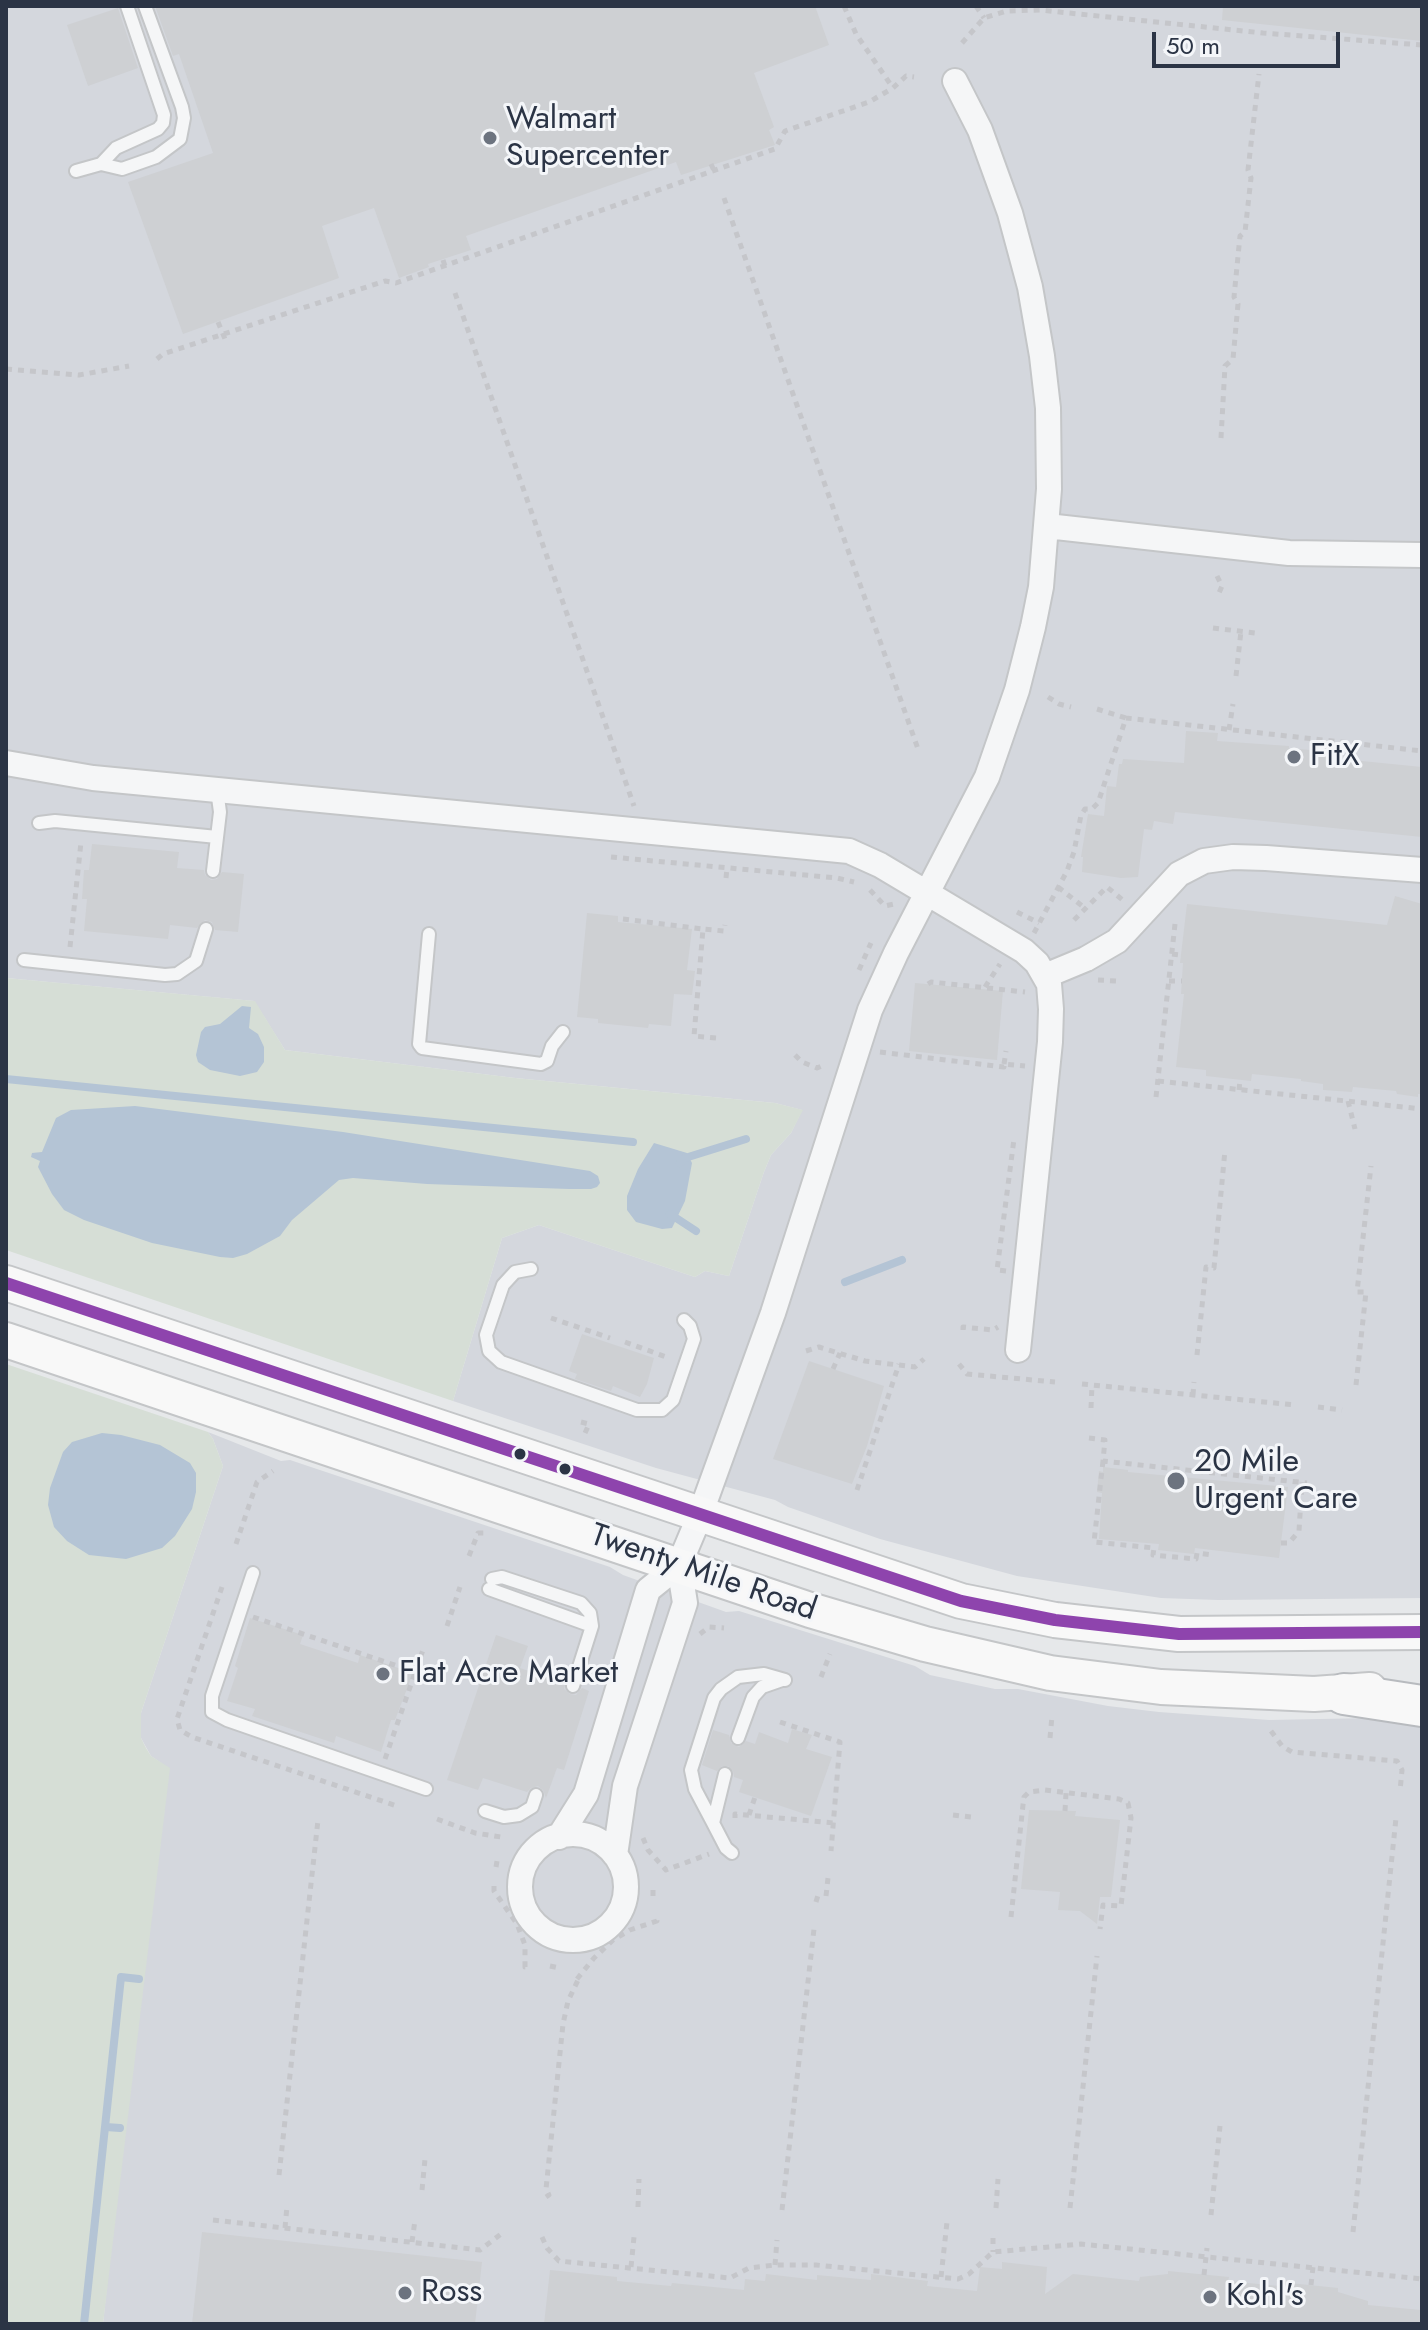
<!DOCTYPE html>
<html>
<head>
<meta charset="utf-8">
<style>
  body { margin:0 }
  #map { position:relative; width:1428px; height:2330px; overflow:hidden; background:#e6e8ea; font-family:Jost,sans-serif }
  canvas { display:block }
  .frame { position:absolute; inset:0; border:8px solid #2b3445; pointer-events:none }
  .scale { position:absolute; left:1152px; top:32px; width:188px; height:36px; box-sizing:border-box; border:4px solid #2b3445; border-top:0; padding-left:10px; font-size:24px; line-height:28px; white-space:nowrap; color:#2b3445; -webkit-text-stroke:6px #f4f6f9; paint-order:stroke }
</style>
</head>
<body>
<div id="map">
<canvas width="1428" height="2330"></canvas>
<div class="frame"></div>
<div class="scale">50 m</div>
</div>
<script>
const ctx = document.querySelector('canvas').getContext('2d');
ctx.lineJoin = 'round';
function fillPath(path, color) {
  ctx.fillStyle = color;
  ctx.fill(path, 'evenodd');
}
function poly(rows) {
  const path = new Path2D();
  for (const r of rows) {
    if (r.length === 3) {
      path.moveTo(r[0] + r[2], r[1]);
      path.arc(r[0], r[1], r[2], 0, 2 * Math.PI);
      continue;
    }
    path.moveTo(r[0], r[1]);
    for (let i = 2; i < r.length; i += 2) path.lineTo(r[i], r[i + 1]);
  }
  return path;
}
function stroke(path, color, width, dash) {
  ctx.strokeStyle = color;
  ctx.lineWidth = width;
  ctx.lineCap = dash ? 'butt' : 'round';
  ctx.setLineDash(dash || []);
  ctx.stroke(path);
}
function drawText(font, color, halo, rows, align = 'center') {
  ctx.font = font + ' Jost,sans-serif';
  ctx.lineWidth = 6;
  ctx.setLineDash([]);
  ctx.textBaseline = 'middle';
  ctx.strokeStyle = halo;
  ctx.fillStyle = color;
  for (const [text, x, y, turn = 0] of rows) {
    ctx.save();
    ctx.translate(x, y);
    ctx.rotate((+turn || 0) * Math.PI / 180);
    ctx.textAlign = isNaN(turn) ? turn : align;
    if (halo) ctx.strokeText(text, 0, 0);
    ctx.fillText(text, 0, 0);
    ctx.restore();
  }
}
const built = poly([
  [6,6,1422,6,1422,1598,1218,1600,1161,1598,1017,1576,880,1539,788,1507,775,1500,656,1468,453,1401,502,1238,539,1225,695,1277,705,1271,729,1276,764,1172,771,1155,791,1133,802,1110,775,1103,515,1078,285,1050,254,1001,6,978],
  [208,1432,281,1461,290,1460,610,1567,623,1575,726,1612,739,1611,915,1666,930,1675,995,1689,1018,1689,1108,1706,1159,1712,1269,1720,1422,1717,1422,2324,103,2324,161,1763,151,1756,141,1738,141,1713,223,1466,213,1439]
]);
const green = poly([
  [6,978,255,1001,285,1050,515,1078,775,1103,803,1110,791,1133,771,1155,764,1172,729,1276,705,1271,695,1277,539,1225,502,1238,453,1401,6,1250],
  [6,1364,208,1432,213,1439,223,1466,141,1713,141,1738,146,1748,151,1756,170,1768,103,2324,6,2324]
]);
const water = poly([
  [242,1006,251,1007,249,1028,258,1034,264,1047,264,1062,257,1072,240,1076,210,1070,198,1062,196,1055,201,1032,205,1027,220,1024],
  [135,1106,343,1132,590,1171,598,1176,600,1183,597,1187,591,1189,569,1189,427,1184,353,1178,339,1180,292,1220,280,1236,247,1254,233,1258,220,1257,152,1243,84,1220,64,1210,52,1194,38,1167,40,1161,31,1157,32,1153,42,1152,56,1118,71,1110],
  [654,1143,687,1153,692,1163,685,1201,672,1228,662,1229,636,1222,627,1210,627,1196,638,1169],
  [102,1433,121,1435,160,1445,190,1463,196,1473,196,1492,192,1509,175,1536,162,1548,126,1559,89,1555,67,1541,54,1527,48,1505,50,1488,63,1452,72,1442]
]);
const stream = poly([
  [6,1079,633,1142],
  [680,1163,685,1158,746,1139],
  [670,1214,696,1231],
  [845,1282,902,1260],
  [106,2127,120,2128],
  [84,2324,121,1977,139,1979]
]);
const building = poly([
  [155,6,815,6,829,45,754,73,774,127,769,130,775,145,681,175,676,162,466,236,471,250,428,264,429,267,399,278,374,208,322,226,339,278,183,334,128,182,213,153,179,54,173,56],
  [1223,6,1422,6,1422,41,1222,20],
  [118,8,138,68,88,86,67,25],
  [1186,731,1218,733,1217,741,1289,746,1289,748,1331,752,1332,758,1422,767,1422,837,1175,812,1173,824,1154,821,1152,830,1144,829,1138,877,1121,878,1082,872,1083,857,1081,857,1088,814,1104,816,1107,786,1116,787,1119,764,1122,764,1123,759,1184,763],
  [92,844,179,852,177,868,204,870,205,875,211,880,217,879,222,872,244,874,238,932,215,930,212,922,205,920,197,928,170,925,168,939,84,931,87,899,82,899,84,870,89,870],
  [1395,896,1422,904,1422,1094,1418,1094,1418,1097,1397,1094,1396,1091,1353,1087,1352,1092,1323,1090,1323,1084,1301,1081,1301,1079,1252,1074,1251,1081,1206,1076,1206,1070,1176,1067,1184,994,1181,994,1183,963,1180,963,1187,904,1387,925],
  [587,913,618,916,618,922,692,929,687,970,695,971,692,995,674,994,671,1026,649,1024,648,1028,598,1023,598,1019,577,1017],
  [915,983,1003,991,997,1060,909,1051],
  [582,1334,654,1358,647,1384,640,1397,613,1386,611,1391,575,1379,577,1374,569,1371],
  [809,1361,884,1386,867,1446,852,1484,773,1459],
  [1103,1467,1128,1470,1128,1472,1288,1487,1279,1558,1195,1548,1194,1554,1158,1550,1159,1544,1099,1539,1102,1493,1097,1492,1099,1471,1103,1472],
  [250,1618,303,1635,300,1644,358,1663,360,1655,413,1673,395,1720,391,1720,381,1752,336,1736,334,1743,252,1716,255,1709,227,1701,238,1668,235,1666],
  [496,1635,528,1646,520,1668,565,1683,564,1689,570,1694,576,1695,582,1688,589,1691,564,1770,557,1768,546,1798,543,1790,538,1786,531,1788,527,1792,483,1778,478,1790,447,1780],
  [792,1729,812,1735,806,1749,832,1757,811,1816,739,1792,743,1780,734,1777,733,1771,728,1766,722,1766,717,1771,702,1765,713,1730,729,1735,731,1743,739,1747,746,1741,755,1744,759,1732,788,1743],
  [1029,1810,1076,1811,1075,1816,1120,1820,1111,1897,1100,1897,1097,1924,1080,1911,1058,1910,1060,1892,1021,1889],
  [202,2232,482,2262,475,2324,192,2324],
  [1002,2262,1047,2267,1045,2294,1073,2274,1139,2281,1140,2277,1168,2274,1168,2271,1229,2277,1228,2281,1279,2286,1280,2282,1338,2288,1338,2292,1368,2301,1368,2305,1421,2310,1420,2324,544,2324,550,2270,617,2277,617,2281,671,2286,672,2283,744,2290,745,2279,765,2281,766,2274,817,2280,817,2275,871,2280,871,2274,928,2281,927,2286,977,2291,980,2267,1002,2269]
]);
const path = poly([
  [844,6,856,34,893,88],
  [976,6,984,18],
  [962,43,984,18,1007,11,1040,10,1263,33,1422,45],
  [711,164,716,175],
  [724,198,918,749],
  [443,260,446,269],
  [455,293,634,806],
  [218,322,225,339],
  [157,359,163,354,385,281,396,283,775,149,785,131,869,102,893,88,906,76,914,77],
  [6,369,79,375,129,366],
  [1221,438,1225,366,1233,359,1238,304,1234,297,1240,236,1245,232,1251,178,1248,170,1259,74],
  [1217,576,1222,586,1219,593,1221,597],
  [1213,628,1255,633],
  [1236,676,1241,631],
  [1048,697,1059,704,1071,707],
  [1097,709,1126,718],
  [1229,730,1233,704],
  [611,857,837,878,854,882],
  [726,878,727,868],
  [1058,887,1086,909],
  [870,890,885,906,894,904],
  [1017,912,1039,923],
  [623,919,703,929],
  [1074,920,1107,887,1125,902],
  [1034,933,1067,871,1074,852,1081,815,1085,809,1092,809,1098,803,1126,718,1422,751],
  [70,947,81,842],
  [1172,954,1181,955],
  [859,970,871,943],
  [1098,980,1117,981],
  [1169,981,1182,981],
  [928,984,931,982,1025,992],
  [985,987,1000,964],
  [716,1038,694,1036,703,929,724,931,725,925],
  [880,1052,1004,1067,1004,1064,1025,1066],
  [795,1055,802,1062,817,1068,824,1065],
  [1004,1064,1006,1051],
  [1158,1081,1422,1109],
  [1239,1090,1240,1080],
  [1156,1097,1175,924],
  [1348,1101,1355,1129],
  [1006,1271,997,1270,1014,1139],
  [551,1318,610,1338],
  [963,1330,963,1327,993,1330,998,1327],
  [625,1342,669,1358],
  [806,1351,819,1347,865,1361,915,1367,924,1359],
  [1197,1355,1206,1267,1214,1268,1225,1150],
  [959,1364,967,1374,1055,1382],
  [833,1369,840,1353],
  [1082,1384,1295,1405],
  [1356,1385,1366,1292,1357,1292,1371,1166],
  [1193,1395,1194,1382],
  [1318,1407,1342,1410],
  [1091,1408,1092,1385],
  [581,1422,589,1424,585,1433],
  [1089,1438,1105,1440,1103,1461,1307,1483],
  [1103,1461,1094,1542,1154,1548,1153,1555,1196,1559,1197,1553,1212,1555],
  [857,1490,899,1364],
  [1281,1543,1289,1543,1299,1531,1302,1482],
  [236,1544,257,1482,273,1471],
  [469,1556,478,1533,484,1533],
  [222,1587,177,1719,180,1730,192,1737,397,1806],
  [253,1617,415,1672],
  [447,1626,460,1587],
  [700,1634,709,1627,724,1628],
  [821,1677,830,1654],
  [780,1722,840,1742,831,1851],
  [1271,1731,1282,1746,1292,1752,1397,1761,1402,1770,1400,1791],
  [1050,1738,1052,1716],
  [385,1759,424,1647],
  [1065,1811,1066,1793],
  [749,1815,755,1797],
  [953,1815,971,1817],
  [735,1818,735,1814,834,1823],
  [437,1819,475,1833,501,1837],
  [643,1838,648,1850,666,1870,709,1854],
  [496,1867,497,1861],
  [494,1886,494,1891,517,1924,525,1945,525,1967,530,1967],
  [653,1896,653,1888],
  [826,1896,828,1878],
  [816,1902,818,1895],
  [1011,1917,1023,1805,1024,1797,1029,1792,1045,1790,1119,1799,1128,1803,1131,1818,1121,1906,1103,1905,1100,1929],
  [550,1966,559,1968],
  [577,1979,594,1958,613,1940,630,1930,657,1921,656,1916],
  [279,2175,318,1820],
  [422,2190,425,2159],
  [546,2197,549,2195,546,2189,563,2024,568,2001,578,1980],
  [638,2207,639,2179],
  [996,2208,998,2179],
  [1070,2208,1097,1956],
  [782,2210,814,1929],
  [1211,2215,1220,2126],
  [213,2220,480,2250,501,2234],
  [285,2228,287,2206],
  [1353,2232,1396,1818],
  [542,2237,547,2248,559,2261,730,2278,749,2268,775,2265,816,2265,958,2279,969,2274,993,2252,1081,2244,1422,2279],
  [993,2238,993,2252],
  [412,2242,415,2220],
  [775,2265,777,2240],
  [631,2267,634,2237],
  [1204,2275,1207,2248],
  [941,2277,947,2222],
  [1311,2285,1313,2267]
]);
const service = poly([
  [101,164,116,148,158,129,163,123,164,115,127,6],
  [76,171,101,164,122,169,156,157,180,139,184,118,182,107,145,6],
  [39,823,55,821,217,837],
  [213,871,220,812,217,790],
  [429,934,419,1044,422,1048,541,1064,547,1061,552,1046,563,1032],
  [24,960,165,975,177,974,196,961,206,929],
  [531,1269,515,1272,503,1285,486,1335,489,1351,501,1362,637,1410,662,1410,673,1400,694,1339,690,1326,684,1320],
  [253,1573,212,1696,212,1712,227,1720,426,1789],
  [492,1579,502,1577,581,1603,590,1613,592,1626],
  [489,1589,592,1626,573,1686],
  [738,1738,753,1697,762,1687,782,1680],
  [725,1774,713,1823,726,1848,732,1853],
  [485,1811,504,1817,519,1815,532,1807,536,1795],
  [713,1823,695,1789,691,1770,714,1698,721,1689,738,1677,764,1674,785,1680]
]);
const minor = poly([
  [1047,526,1289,553,1422,555],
  [6,763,93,778,849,851,880,865,1024,951,1037,963,1049,984,1051,1009,1050,1042,1018,1350],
  [1045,976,1086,959,1117,941,1179,874,1204,861,1233,857,1266,858,1422,870],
  [573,1887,53],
  [559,1837,586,1794,648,1590,679,1565,700,1515,773,1313,870,1010,896,953,987,777,1017,690,1033,627,1041,587,1049,489,1048,408,1042,356,1030,287,1010,213,980,130,955,81],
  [615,1855,625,1786,685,1603,679,1565]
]);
const secondary = poly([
  [6,1283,961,1601,1055,1620,1179,1634,1422,1632],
  [6,1340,810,1610,925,1644,1050,1673,1161,1687,1314,1694,1370,1690]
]);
const trunk = poly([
  [1344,1694,1422,1706]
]);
const bus1 = poly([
  [6,1283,961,1601,1055,1620,1179,1634,1422,1632]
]);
const markers = [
  [490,138,8,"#6c737f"],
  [1294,757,8,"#6c737f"],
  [520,1454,7,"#2b3445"],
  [565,1469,7,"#2b3445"],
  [1176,1481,10,"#6c737f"],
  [383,1674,8,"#6c737f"],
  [405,2293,8,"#6c737f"],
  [1210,2297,8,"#6c737f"]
];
const poiNames = [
  ["Walmart",506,120],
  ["Supercenter",506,157],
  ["FitX",1310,757],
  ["20 Mile",1194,1463],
  ["Urgent Care",1194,1500],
  ["Flat Acre Market",399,1674],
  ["Ross",421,2293],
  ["Kohl's",1226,2297]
];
const streetNames = [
  ["Twenty Mile Road",703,1574,19]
];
fillPath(built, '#d4d7dd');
fillPath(green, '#d6ded6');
fillPath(water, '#b4c4d5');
stroke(stream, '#b4c4d5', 8);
fillPath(building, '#ced0d3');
stroke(service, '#c4c6c8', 16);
stroke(minor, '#c4c6c8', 28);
stroke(secondary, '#c4c6c8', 38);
stroke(trunk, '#b8bbbf', 44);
stroke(path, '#c5c6ca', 5, [6, 6]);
stroke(service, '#f5f6f7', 12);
stroke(minor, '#f5f6f7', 24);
stroke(secondary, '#f8f8f8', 34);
stroke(trunk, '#f8f8f8', 40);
stroke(bus1, '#8e44ad', 12);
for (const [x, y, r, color] of markers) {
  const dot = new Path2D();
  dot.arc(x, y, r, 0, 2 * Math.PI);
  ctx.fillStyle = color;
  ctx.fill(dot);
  stroke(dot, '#f4f6f9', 3);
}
drawText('32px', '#2b3445', '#f4f6f9', poiNames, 'left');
drawText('32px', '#2b3445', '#f4f6f9', streetNames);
</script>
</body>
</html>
